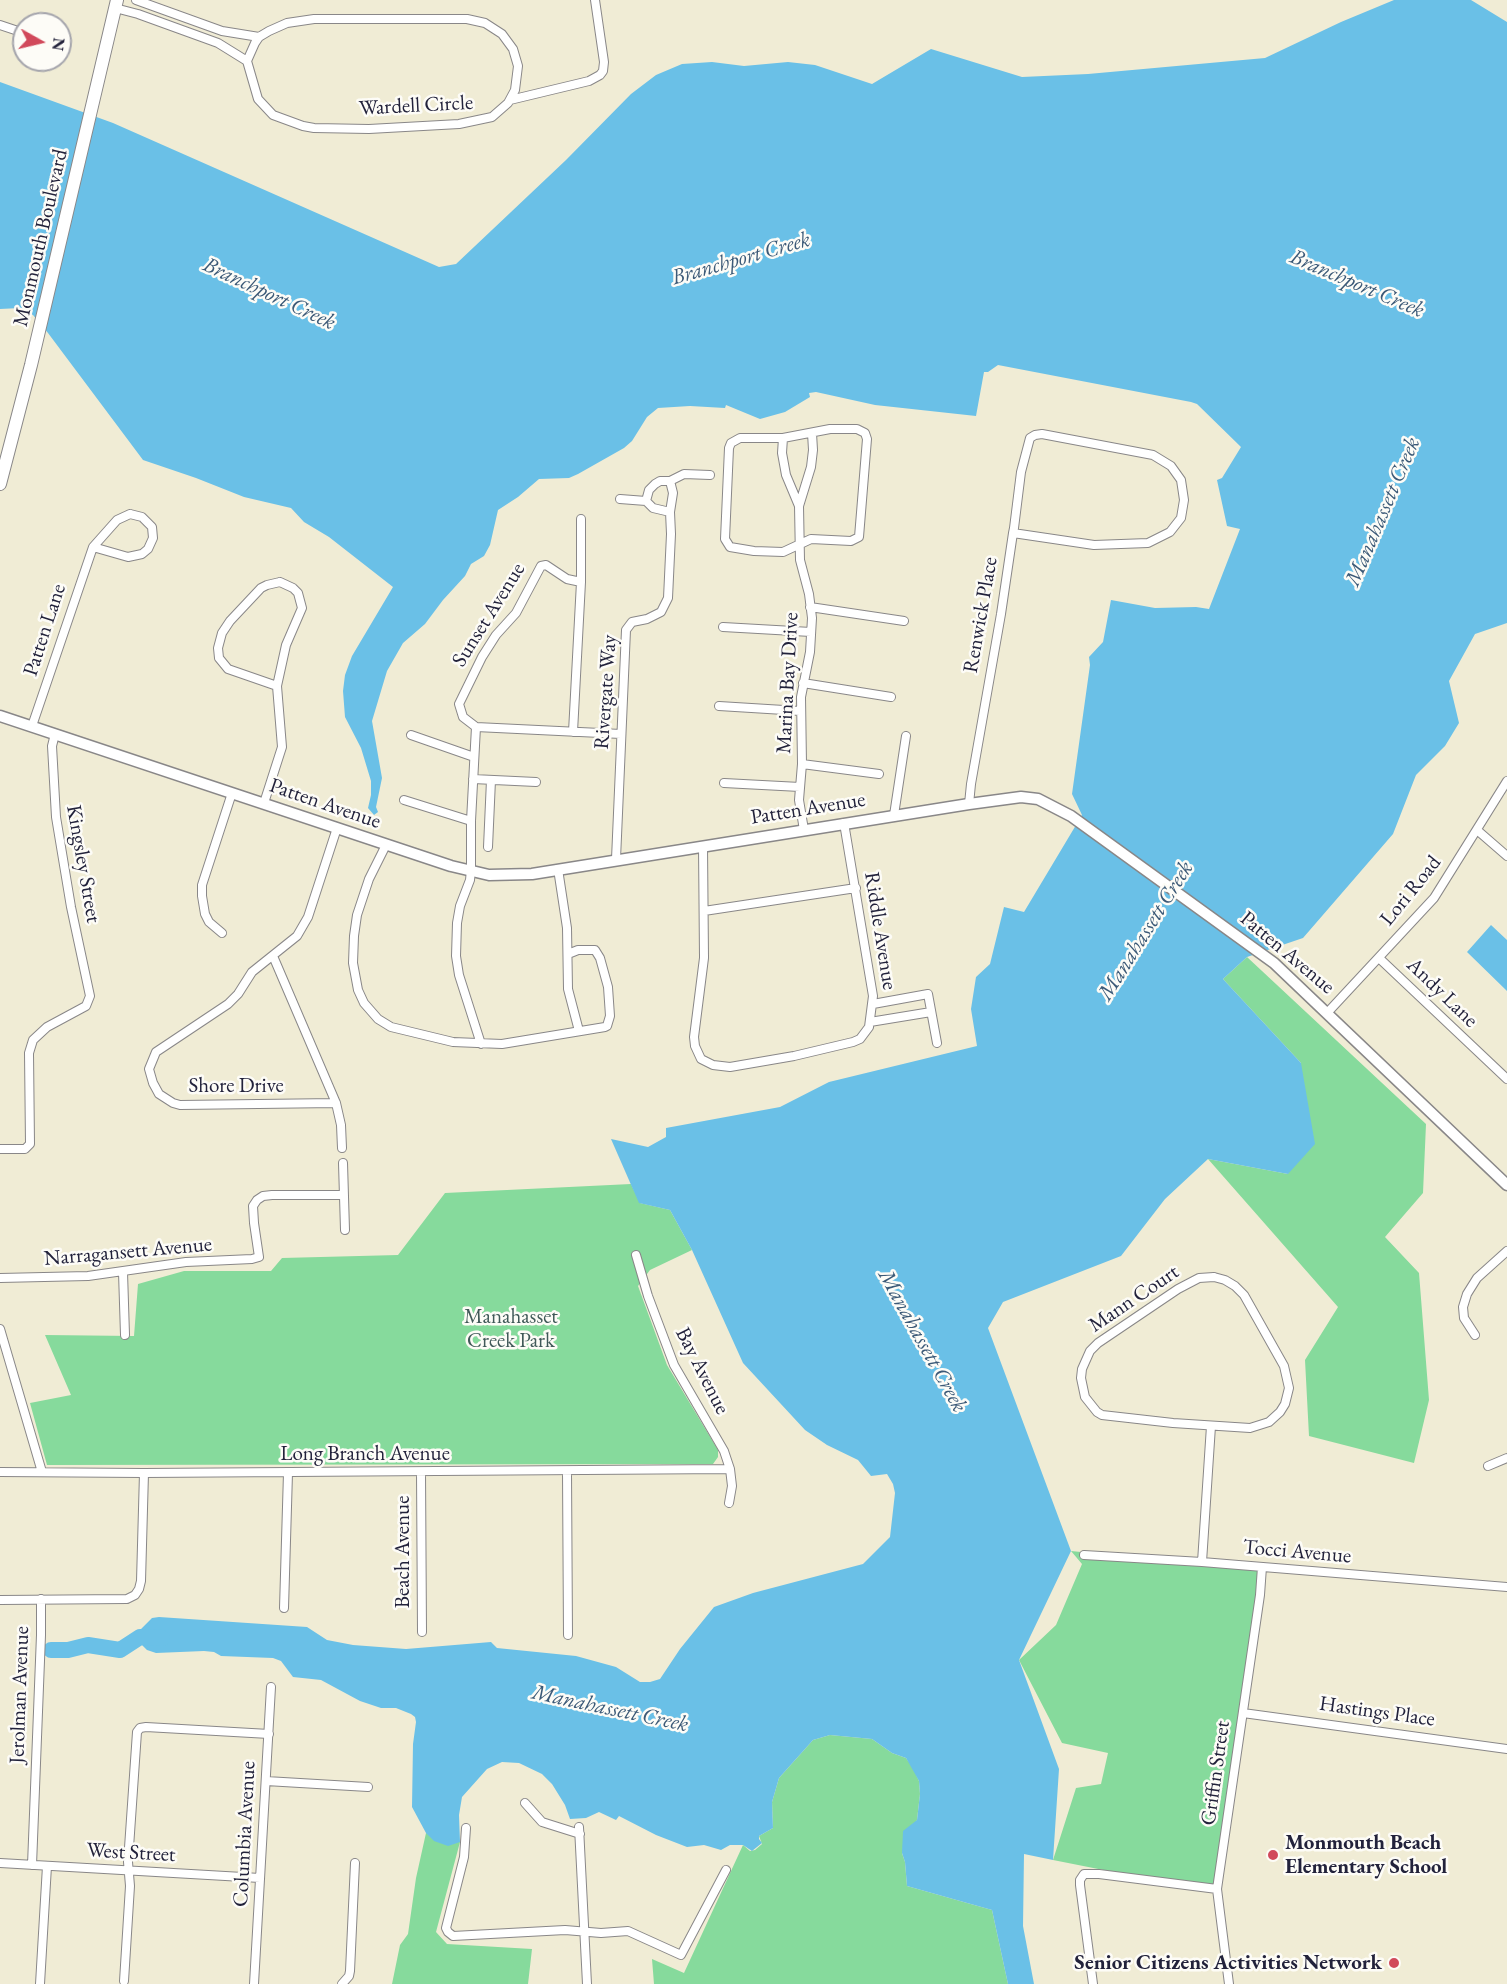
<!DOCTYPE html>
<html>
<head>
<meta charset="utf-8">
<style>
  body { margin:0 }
  #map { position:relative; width:1507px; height:1984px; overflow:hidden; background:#f0ecd5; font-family:"EB Garamond",serif }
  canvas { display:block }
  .north { position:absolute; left:12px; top:12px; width:60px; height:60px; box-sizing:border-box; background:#fdfcf7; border:2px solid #a5a5ac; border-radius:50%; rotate:98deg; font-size:16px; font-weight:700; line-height:24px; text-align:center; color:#22223b }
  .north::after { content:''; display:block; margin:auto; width:21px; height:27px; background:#d1495b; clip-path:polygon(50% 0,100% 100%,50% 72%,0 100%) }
</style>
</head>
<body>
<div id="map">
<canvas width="1507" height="1984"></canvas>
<div class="north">N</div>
</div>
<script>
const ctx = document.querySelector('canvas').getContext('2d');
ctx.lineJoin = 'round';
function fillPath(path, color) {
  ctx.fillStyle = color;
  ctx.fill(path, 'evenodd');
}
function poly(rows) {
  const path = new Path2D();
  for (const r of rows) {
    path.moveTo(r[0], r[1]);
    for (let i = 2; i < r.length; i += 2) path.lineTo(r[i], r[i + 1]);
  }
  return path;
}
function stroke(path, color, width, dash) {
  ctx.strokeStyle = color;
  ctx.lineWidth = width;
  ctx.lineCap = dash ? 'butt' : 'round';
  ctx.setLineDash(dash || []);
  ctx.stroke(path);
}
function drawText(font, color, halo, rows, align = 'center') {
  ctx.font = font + ' "EB Garamond",serif';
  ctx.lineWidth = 5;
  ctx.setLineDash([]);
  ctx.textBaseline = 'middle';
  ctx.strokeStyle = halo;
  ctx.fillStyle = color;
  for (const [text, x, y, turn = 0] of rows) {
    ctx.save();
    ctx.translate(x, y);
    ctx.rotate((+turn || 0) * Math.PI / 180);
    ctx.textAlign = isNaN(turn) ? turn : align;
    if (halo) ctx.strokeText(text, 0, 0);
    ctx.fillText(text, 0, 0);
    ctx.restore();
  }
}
const green = poly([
  [1247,957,1426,1124,1423,1193,1385,1237,1419,1273,1429,1400,1414,1463,1309,1436,1305,1360,1338,1307,1208,1159,1288,1174,1301,1063,1223,979],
  [631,1184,640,1203,670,1210,692,1250,650,1270,638,1286,667,1365,718,1450,718,1457,713,1464,47,1465,30,1403,71,1395,45,1335,134,1336,138,1284,184,1271,271,1271,282,1258,398,1255,445,1193],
  [1071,1551,1263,1570,1214,1892,1053,1860,1076,1788,1101,1784,1108,1753,1062,1743,1019,1660,1056,1625,1082,1564],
  [830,1735,872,1739,892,1753,906,1758,913,1768,919,1781,920,1794,917,1820,902,1853,905,1862,907,1886,992,1910,1008,1984,654,1984,652,1959,684,1973,743,1845,750,1851,755,1850,762,1844,759,1836,773,1828,772,1802,779,1778,813,1740],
  [426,1833,460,1842,436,1932,447,1944,532,1949,528,1984,392,1984,400,1945,408,1934,416,1878]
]);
const water = poly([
  [1394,0,1471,0,1507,22,1507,623,1475,634,1449,681,1459,723,1445,746,1416,775,1393,834,1303,938,1247,957,1223,979,1301,1063,1315,1144,1288,1174,1208,1159,1165,1199,1121,1256,1003,1302,988,1328,1071,1551,1019,1660,1059,1769,1053,1860,1024,1854,1023,1926,1034,1984,1008,1984,992,1910,907,1886,905,1862,902,1853,903,1831,917,1820,920,1794,919,1781,906,1758,892,1753,872,1739,830,1735,813,1740,779,1778,772,1802,773,1828,759,1836,759,1839,762,1843,752,1851,743,1845,730,1845,721,1850,704,1845,687,1847,656,1835,619,1816,616,1820,599,1812,586,1818,570,1819,565,1805,552,1784,542,1774,519,1763,502,1762,487,1769,462,1797,459,1815,460,1842,448,1846,434,1841,426,1833,412,1807,413,1744,416,1722,415,1717,411,1714,396,1708,381,1708,360,1701,321,1680,293,1677,281,1661,273,1658,221,1656,214,1652,204,1651,156,1653,147,1650,142,1645,140,1637,141,1629,152,1618,159,1617,307,1627,327,1640,353,1645,406,1649,491,1642,497,1648,576,1656,616,1667,640,1682,650,1682,660,1679,680,1649,714,1607,753,1593,863,1564,890,1537,895,1493,893,1484,887,1474,871,1476,858,1460,827,1445,805,1430,743,1363,692,1250,670,1210,639,1203,611,1139,648,1147,666,1137,666,1128,780,1107,829,1082,977,1046,971,1009,976,977,990,964,1004,907,1024,912,1082,815,1072,794,1090,665,1089,657,1103,642,1111,600,1155,608,1196,607,1209,609,1240,529,1227,526,1217,480,1222,478,1241,447,1197,404,1191,402,998,365,988,372,984,372,976,416,875,405,816,392,809,393,810,397,785,412,760,419,726,405,725,408,690,406,658,408,647,417,632,441,624,448,578,474,569,478,539,479,518,497,498,510,490,545,484,556,471,564,465,576,443,600,425,624,403,643,387,671,372,721,382,778,376,807,378,812,374,815,368,808,371,795,371,781,361,748,345,717,343,691,345,675,352,656,393,587,329,537,304,522,291,508,244,497,196,478,143,460,48,333,33,315,20,308,0,309,0,82,113,123,439,267,456,264,566,160,631,94,656,75,682,64,712,62,744,66,788,62,815,65,872,84,931,49,1022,77,1088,74,1265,58,1341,22],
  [1491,925,1507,940,1507,991,1467,952]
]);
const river = poly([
  [51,1650,68,1650,88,1645,120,1650,140,1637,162,1638]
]);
const minor = poly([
  [136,0,222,31,259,37],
  [115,8,138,14,218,43,247,61],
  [314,19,467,19,485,23,502,34,513,49,518,66,515,90,508,103,492,117,459,124,369,129,314,128,303,126,273,115,258,99,247,61,255,43,259,37,269,31,287,23,314,19],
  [0,25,24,33],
  [510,100,589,81,600,75,603,71,604,62,595,0],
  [830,429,857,429,865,433,867,439,859,537,851,541,811,539,783,552,754,551,730,547,725,539,729,448,731,443,740,438,783,438,830,429],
  [783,438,782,453,786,475,799,506],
  [620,499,646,501],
  [670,512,653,508,646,501,649,490,655,484,660,481,670,481,684,474,710,475],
  [130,514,142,517,152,527,153,538,148,549,142,554,128,557,93,547,117,520,130,514],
  [280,582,293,588,298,593,302,608,286,645,277,686,228,669,219,658,218,648,222,633,230,621,261,588,267,585,280,582],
  [810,607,904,621],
  [723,627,811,632],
  [803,683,891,697],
  [719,706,800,711],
  [32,726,93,547],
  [476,727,621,734],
  [573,732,581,582,581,519],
  [411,735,474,757],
  [802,764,879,774],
  [473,779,536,782],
  [724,783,800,787],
  [404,800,471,821],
  [264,803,282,747,277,686],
  [969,804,971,784,1001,614,1013,533,1014,528,1021,472,1030,438,1035,435,1042,434,1153,455,1171,466,1181,480,1184,500,1181,518,1170,532,1148,543,1094,545,1013,533],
  [894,815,906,736],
  [804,830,799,800,802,764,801,697,810,652,812,618,809,594,800,560,799,506,811,467,813,450,812,433],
  [1477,830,1507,856],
  [386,845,369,879,357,915,354,936,353,963,358,990,364,1003,378,1019,391,1027,453,1042,502,1044,605,1027,607,1026,610,1016,608,987,600,958,595,950,578,950,568,954],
  [703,846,704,958,694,1037,695,1046,701,1059,713,1065,730,1067,794,1056,853,1042,860,1039,869,1027,873,996,844,823],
  [488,847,491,780],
  [616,859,626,630,632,622,647,619,661,612,668,598,671,534,670,512,673,493,670,481],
  [558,869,567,928,568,989,579,1031],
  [704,911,856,888],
  [222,933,209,922,205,914,202,896,202,885,232,793],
  [273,956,336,1103,341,1125,342,1148],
  [1379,958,1507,1079],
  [873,1004,928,994,937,1043],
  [1328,1012,1434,898,1507,781],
  [870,1022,931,1012],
  [481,1044,459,975,456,956,457,923,460,906,470,880,471,870,471,821,476,727,463,717,459,704,482,657,496,635,516,613,541,566,546,565,567,579,581,582],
  [336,1103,180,1105,173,1103,159,1094,153,1083,149,1069,156,1052,228,1004,238,994,252,972,297,936,308,917,337,828],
  [0,1149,25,1149,30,1144,29,1053,33,1040,47,1027,86,1006,90,996,71,907,56,817,52,746,55,734],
  [343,1163,345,1230],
  [636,1255,648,1296,674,1365,724,1451,730,1469,732,1486,729,1503],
  [123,1272,125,1335],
  [1214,1277,1225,1280,1235,1286,1244,1295,1284,1366,1289,1388,1285,1404,1280,1412,1269,1422,1250,1428,1173,1423,1102,1415,1097,1412,1085,1397,1081,1378,1082,1369,1090,1351,1098,1343,1178,1289,1199,1278,1214,1277],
  [0,1278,88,1276,186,1262,252,1259,259,1257,254,1223,253,1206,257,1200,263,1196,272,1195,344,1195],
  [0,1329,42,1472],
  [1475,1335,1464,1318,1463,1307,1467,1294,1477,1278,1507,1251],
  [1488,1466,1507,1458],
  [0,1472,144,1473,730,1469],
  [421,1472,422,1632],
  [567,1472,568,1635],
  [1084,1555,1202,1562,1507,1587],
  [1202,1562,1211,1426],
  [0,1600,127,1599,135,1595,139,1589,141,1581,144,1473],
  [284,1608,288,1473],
  [1243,1713,1507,1749],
  [266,1781,368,1787],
  [525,1803,542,1822,580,1834],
  [579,1827,587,1984],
  [466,1828,464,1857,446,1928,448,1932,453,1936,565,1930,601,1933,628,1931,681,1955,726,1870],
  [0,1863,260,1878],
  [32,1865,41,1635,41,1599],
  [124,1981,130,1886,128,1862,137,1732,140,1728,146,1727,269,1734],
  [40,1984,47,1866],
  [254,1984,271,1687],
  [342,1984,349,1976,350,1971,355,1863],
  [1093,1984,1080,1885,1080,1880,1084,1874,1099,1874,1217,1889],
  [1229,1984,1217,1889,1260,1595,1262,1567]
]);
const tertiary = poly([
  [0,716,451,866,489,875,532,874,969,804,1021,797,1038,799,1071,816,1274,963,1507,1185]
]);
const secondary = poly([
  [0,484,31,365,117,0]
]);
const markers = [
  [1273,1855,6,"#d1495b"],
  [1394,1963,6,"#d1495b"]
];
const streetNames = [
  ["Wardell Circle",416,106,-3],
  ["Monmouth Boulevard",41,238,-77],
  ["Sunset Avenue",489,615,-58],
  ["Renwick Place",981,615,-80],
  ["Patten Lane",45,630,-72],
  ["Marina Bay Drive",788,683,-87],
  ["Rivergate Way",606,692,-86],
  ["Patten Avenue",325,804,19],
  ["Patten Avenue",808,809,-9],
  ["Kingsley Street",83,864,80],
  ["Lori Road",1411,891,-51],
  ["Riddle Avenue",880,931,81],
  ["Patten Avenue",1287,953,40],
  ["Andy Lane",1442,993,44],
  ["Shore Drive",236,1086],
  ["Narragansett Avenue",128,1252,-5],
  ["Mann Court",1134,1299,-34],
  ["Bay Avenue",702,1371,63],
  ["Long Branch Avenue",365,1454],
  ["Beach Avenue",403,1552,-90],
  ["Tocci Avenue",1297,1552,5],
  ["Jerolman Avenue",20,1695,-88],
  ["Hastings Place",1377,1712,8],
  ["Griffin Street",1216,1773,-82],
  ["Columbia Avenue",245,1834,-87],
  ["West Street",131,1853,3]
];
const parkNames = [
  ["Manahasset",511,1317],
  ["Creek Park",511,1341]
];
const poiNames = [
  ["Monmouth Beach",1285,1843],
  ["Elementary School",1285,1867],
  ["Senior Citizens Activities Network",1382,1963,"right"]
];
const waterNames = [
  ["Branchport Creek",741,259,-16],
  ["Branchport Creek",1357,284,23],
  ["Branchport Creek",269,294,25],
  ["Manahassett Creek",1383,512,-67],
  ["Manahassett Creek",1146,931,-58],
  ["Manahassett Creek",922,1341,61],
  ["Manahassett Creek",610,1709,12]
];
fillPath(green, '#86da9c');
fillPath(water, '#6ac0e7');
stroke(river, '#6ac0e7', 16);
stroke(minor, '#898788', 10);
stroke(tertiary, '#898788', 13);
stroke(secondary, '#898788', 14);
stroke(minor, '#fff', 8);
stroke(tertiary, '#fff', 10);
stroke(secondary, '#fff', 12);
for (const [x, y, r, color] of markers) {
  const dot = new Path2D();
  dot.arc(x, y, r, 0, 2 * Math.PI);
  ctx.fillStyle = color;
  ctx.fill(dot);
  stroke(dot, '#fdfcf7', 2);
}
drawText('21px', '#22223b', '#fdfcf7', streetNames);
drawText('21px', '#405958', '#fdfcf7', parkNames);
drawText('bold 21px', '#22223b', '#fdfcf7', poiNames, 'left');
drawText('italic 22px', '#3b5977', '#fdfcf7', waterNames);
</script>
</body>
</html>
